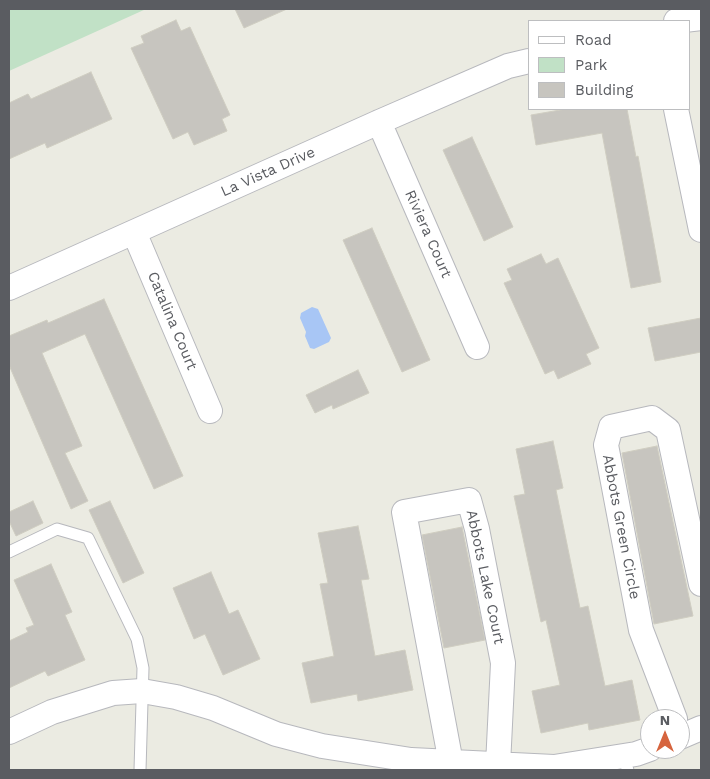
<!DOCTYPE html>
<html>
<head>
<meta charset="utf-8">
<style>
  body { margin:0 }
  #map { position:relative; width:710px; height:779px; overflow:hidden; background:#ebebe2; font-family:"Work Sans",sans-serif }
  canvas { display:block }
  .frame { position:absolute; inset:0; border:10px solid #5a5c61; pointer-events:none }
  .legend { position:absolute; left:528px; top:20px; width:162px; height:90px; box-sizing:border-box; background:#fff; border:1px solid #bdbec0; margin:0; padding:6px 9px; list-style:none; font-size:15px; color:#5a5c61 }
  .legend li { display:flex; align-items:center; gap:10px; height:25px }
  .legend b { width:25px; border:1px solid #bdbec0 }
  .north { position:absolute; left:640px; top:709px; width:50px; height:50px; box-sizing:border-box; background:#fff; border:1px solid #bdbec0; border-radius:50%; rotate:0deg; font-size:14px; font-weight:700; line-height:20px; text-align:center; color:#5a5c61 }
  .north::after { content:''; display:block; margin:auto; width:18px; height:22px; background:#d6643e; clip-path:polygon(50% 0,100% 100%,50% 72%,0 100%) }
</style>
</head>
<body>
<div id="map">
<canvas width="710" height="779"></canvas>
<div class="frame"></div>
<ul class="legend">
<li><b style="height:6px;background:#fff"></b>Road</li>
<li><b style="height:14px;background:#c1e1c6"></b>Park</li>
<li><b style="height:14px;background:#c7c5bf"></b>Building</li>
</ul>
<div class="north">N</div>
</div>
<script>
const ctx = document.querySelector('canvas').getContext('2d');
ctx.lineJoin = 'round';
function fillPath(path, color) {
  ctx.fillStyle = color;
  ctx.fill(path, 'evenodd');
}
function poly(rows) {
  const path = new Path2D();
  for (const r of rows) {
    path.moveTo(r[0], r[1]);
    for (let i = 2; i < r.length; i += 2) path.lineTo(r[i], r[i + 1]);
  }
  return path;
}
function stroke(path, color, width, dash) {
  ctx.strokeStyle = color;
  ctx.lineWidth = width;
  ctx.lineCap = dash ? 'butt' : 'round';
  ctx.setLineDash(dash || []);
  ctx.stroke(path);
}
function drawText(font, color, halo, rows, align = 'center') {
  ctx.font = font + ' "Work Sans",sans-serif';
  ctx.lineWidth = 5;
  ctx.setLineDash([]);
  ctx.textBaseline = 'middle';
  ctx.strokeStyle = halo;
  ctx.fillStyle = color;
  for (const [text, x, y, turn = 0] of rows) {
    ctx.save();
    ctx.translate(x, y);
    ctx.rotate((+turn || 0) * Math.PI / 180);
    ctx.textAlign = isNaN(turn) ? turn : align;
    if (halo) ctx.strokeText(text, 0, 0);
    ctx.fillText(text, 0, 0);
    ctx.restore();
  }
}
const green = poly([
  [9,9,146,9,9,71]
]);
const water = poly([
  [312,307,318,309,331,338,329,342,314,349,310,348,305,336,306,332,300,318,301,313]
]);
const building = poly([
  [235,9,287,9,244,28,235,9],
  [176,20,181,31,190,27,230,115,222,119,227,131,194,145,188,132,173,139,131,48,144,43,141,36,176,20],
  [91,72,112,119,47,148,45,143,9,159,9,103,28,94,31,99,91,72],
  [566,109,627,109,636,157,638,156,661,282,631,288,602,133,536,145,531,115,566,109],
  [472,137,513,227,484,241,443,150,472,137],
  [372,228,430,360,402,372,343,240,372,228],
  [541,254,546,264,558,258,599,348,586,354,591,364,558,379,554,370,545,374,504,283,512,280,507,269,541,254],
  [104,299,183,476,154,489,85,334,42,353,82,446,65,453,88,501,71,509,9,365,9,336,47,320,48,323,104,299],
  [701,318,701,352,655,361,648,328,701,318],
  [358,370,369,393,333,409,332,405,315,413,306,395,358,370],
  [553,441,563,488,556,490,580,608,588,606,605,686,632,680,640,720,589,730,588,723,541,733,532,691,560,685,546,620,541,622,514,496,525,494,516,449,553,441],
  [657,446,693,616,654,624,622,453,657,446],
  [33,501,43,523,16,536,9,521,9,512,33,501],
  [110,501,144,573,123,583,89,510,110,501],
  [358,526,369,579,361,580,375,656,405,650,413,690,358,701,357,694,311,703,302,663,334,656,320,584,328,583,318,533,358,526],
  [462,527,485,640,444,648,422,535,462,527],
  [51,564,72,612,65,615,85,660,48,676,45,671,9,688,9,641,28,632,26,628,34,625,14,580,51,564],
  [211,572,229,614,238,610,260,659,223,675,205,634,194,639,173,588,211,572]
]);
const lane = poly([
  [9,552,57,529,88,538,137,639,143,668,140,770],
  [622,756,628,770]
]);
const street = poly([
  [676,21,701,18],
  [676,109,701,230],
  [379,122,477,347],
  [134,232,210,411],
  [9,288,379,122,508,66,529,61],
  [675,719,641,630,606,445,611,427,652,418,668,430,701,584],
  [9,732,52,712,113,693,142,691,176,697,213,708,276,734,322,746,411,760,554,767,636,754,650,749],
  [680,737,701,728],
  [451,763,404,512,469,500,477,529,503,663,498,765]
]);
const streetNames = [
  ["La Vista Drive",268,172,-24],
  ["Riviera Court",428,234,66],
  ["Catalina Court",172,321,67],
  ["Abbots Green Circle",621,527,79],
  ["Abbots Lake Court",485,577,78]
];
fillPath(green, '#c1e1c6');
fillPath(water, '#a8c6f5');
fillPath(building, '#c7c5bf');
stroke(building, '#cfcdc1', 1);
stroke(lane, '#b7b8bd', 13);
stroke(street, '#b7b8bd', 26);
stroke(lane, '#fff', 11);
stroke(street, '#fff', 24);
drawText('15px', '#5a5c61', '#fff', streetNames);
</script>
</body>
</html>
